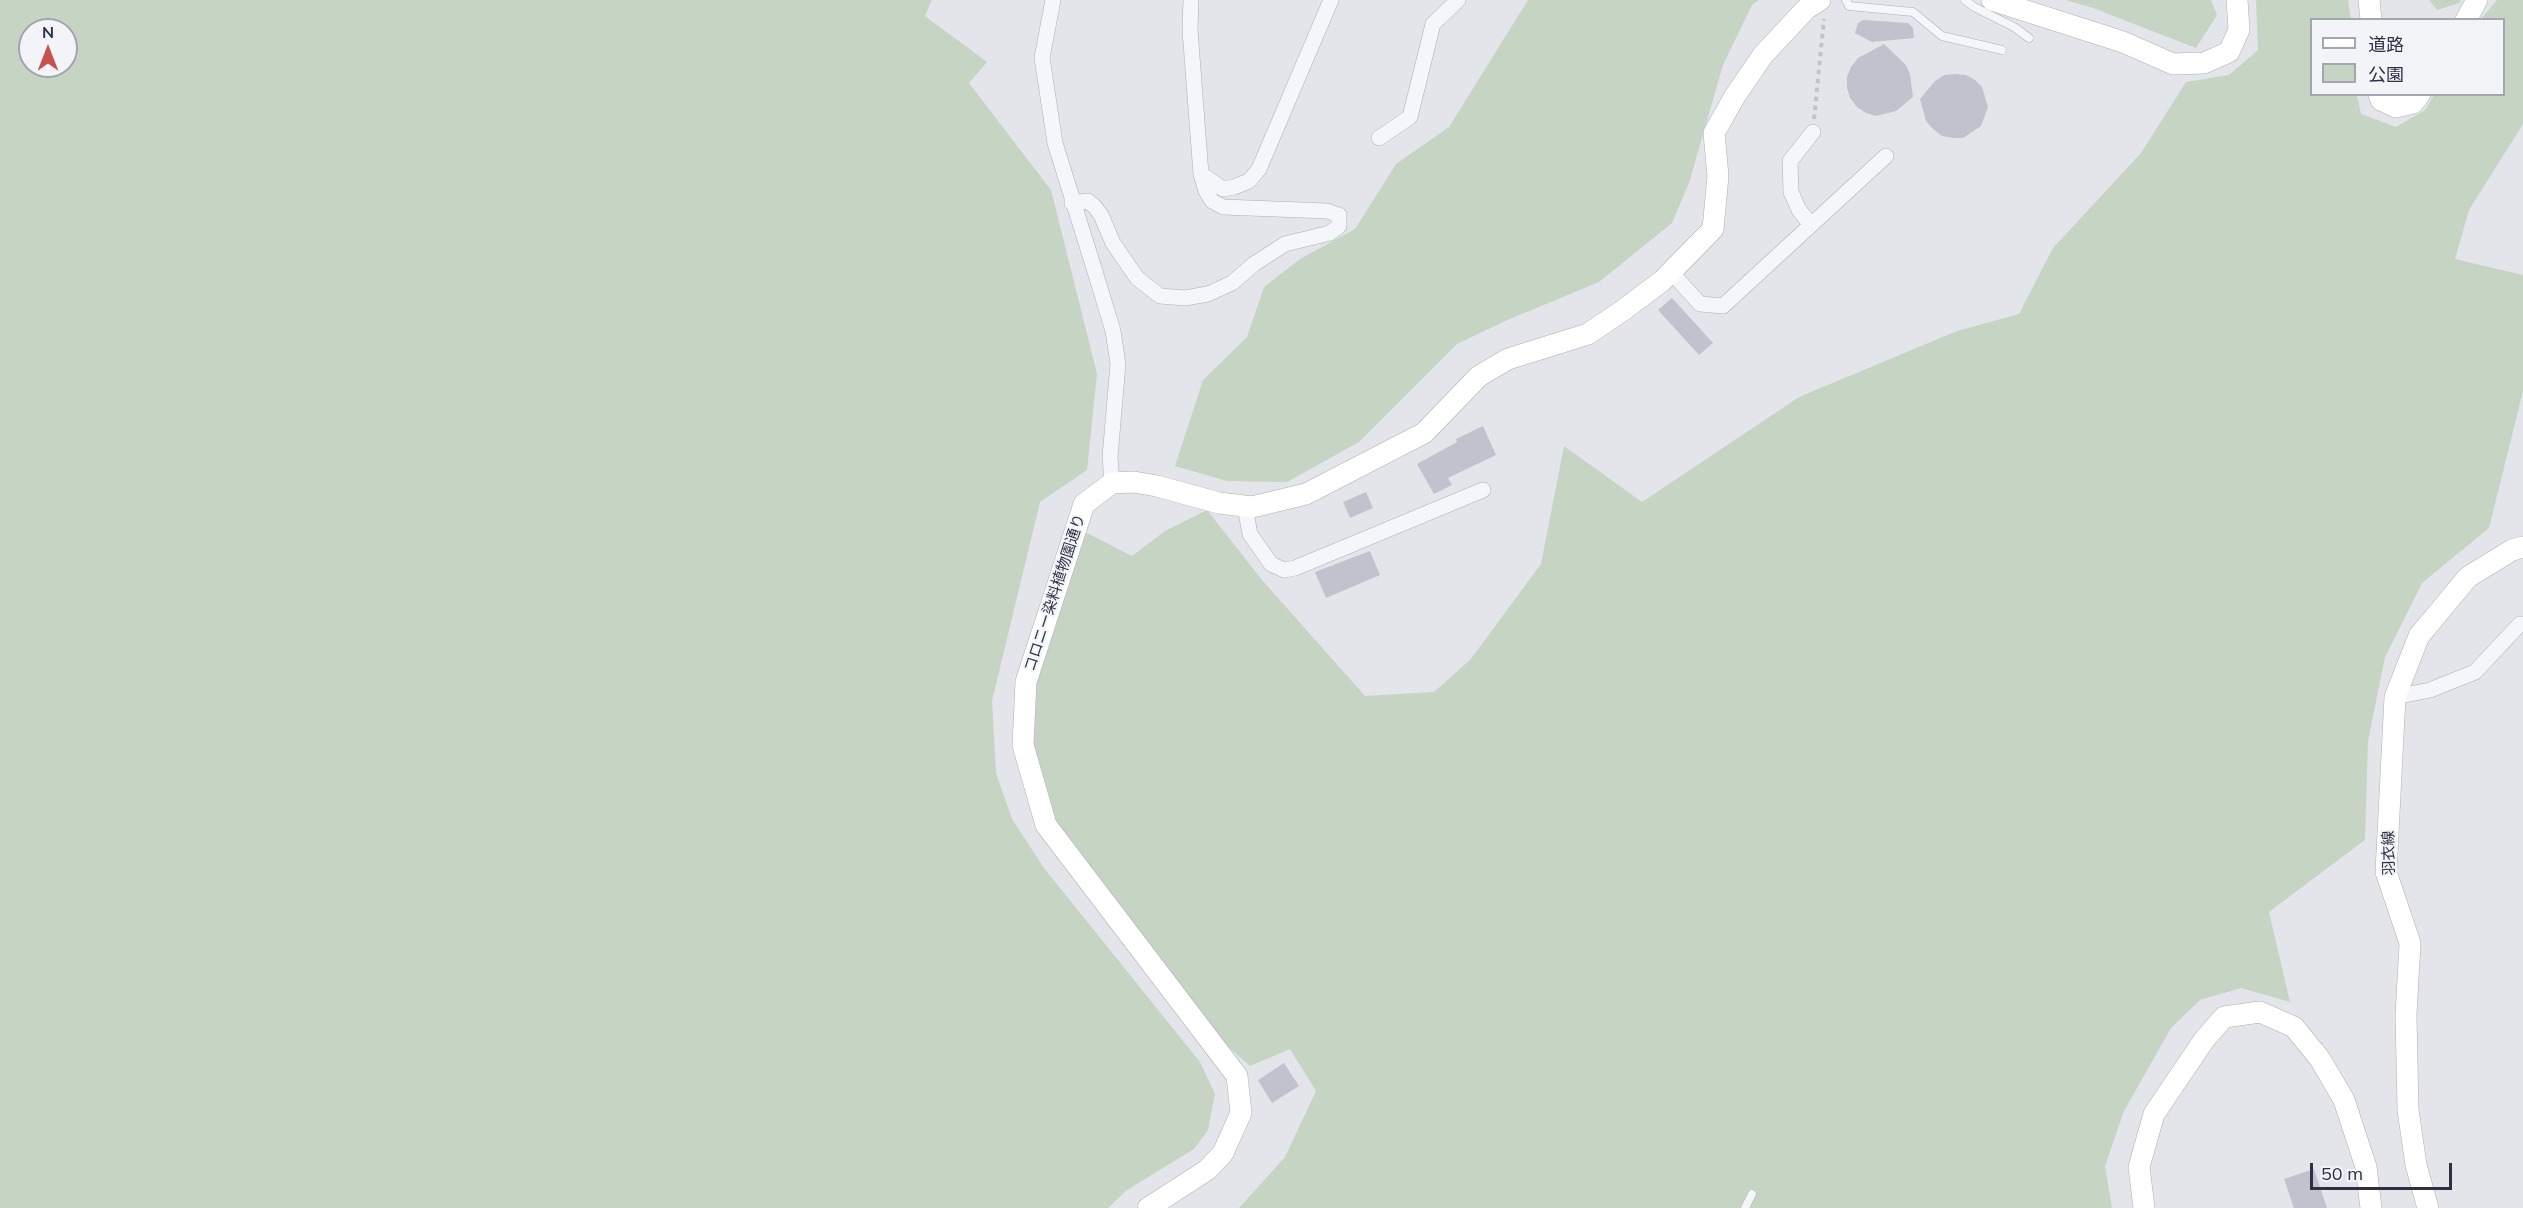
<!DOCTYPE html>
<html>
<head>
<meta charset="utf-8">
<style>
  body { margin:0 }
  #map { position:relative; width:2523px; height:1208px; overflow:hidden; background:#e3e5ea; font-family:Mulish,"Noto Sans JP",sans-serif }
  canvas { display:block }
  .legend { position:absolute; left:2310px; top:18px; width:195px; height:78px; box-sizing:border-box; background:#f2f4f8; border:2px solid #a3a6af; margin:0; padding:8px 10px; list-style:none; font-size:18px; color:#2c3041 }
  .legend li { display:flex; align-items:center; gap:12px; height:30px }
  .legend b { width:30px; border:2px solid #a3a6af }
  .north { position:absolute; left:18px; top:18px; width:60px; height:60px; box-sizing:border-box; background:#f2f4f8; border:2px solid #a3a6af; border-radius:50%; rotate:0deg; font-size:16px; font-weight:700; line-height:24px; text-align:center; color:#2c3041 }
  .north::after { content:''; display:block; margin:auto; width:21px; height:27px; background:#c75050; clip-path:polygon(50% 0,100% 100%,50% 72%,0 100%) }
  .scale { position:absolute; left:2310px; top:1163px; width:142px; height:27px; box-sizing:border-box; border:3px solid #2c3041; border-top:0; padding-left:8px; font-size:18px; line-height:21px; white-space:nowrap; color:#2c3041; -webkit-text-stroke:4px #f2f4f8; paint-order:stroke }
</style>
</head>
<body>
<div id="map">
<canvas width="2523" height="1208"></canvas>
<ul class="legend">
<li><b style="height:8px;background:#fff"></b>道路</li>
<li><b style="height:16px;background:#c6d4c4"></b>公園</li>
</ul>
<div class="north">N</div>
<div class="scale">50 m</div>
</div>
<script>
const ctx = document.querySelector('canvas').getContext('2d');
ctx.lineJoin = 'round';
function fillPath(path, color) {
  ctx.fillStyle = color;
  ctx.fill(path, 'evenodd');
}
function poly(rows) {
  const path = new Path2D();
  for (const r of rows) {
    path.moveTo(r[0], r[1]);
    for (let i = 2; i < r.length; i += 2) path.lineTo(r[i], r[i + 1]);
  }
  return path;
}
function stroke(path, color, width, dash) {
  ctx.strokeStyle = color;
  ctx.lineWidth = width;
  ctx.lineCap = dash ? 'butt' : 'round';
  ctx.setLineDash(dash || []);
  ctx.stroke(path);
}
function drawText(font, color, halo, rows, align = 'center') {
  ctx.font = font + ' Mulish,"Noto Sans JP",sans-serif';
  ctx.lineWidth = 4.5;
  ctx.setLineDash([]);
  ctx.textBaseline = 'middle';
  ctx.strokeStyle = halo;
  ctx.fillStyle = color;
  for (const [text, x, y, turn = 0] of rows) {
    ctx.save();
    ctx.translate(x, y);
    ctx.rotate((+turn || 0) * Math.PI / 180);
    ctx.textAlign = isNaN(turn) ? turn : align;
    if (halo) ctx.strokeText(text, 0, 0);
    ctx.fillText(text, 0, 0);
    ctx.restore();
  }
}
const green = poly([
  [0,0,932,0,925,16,987,62,969,83,1051,190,1097,374,1087,470,1040,502,992,701,996,773,1012,819,1044,868,1200,1062,1215,1094,1208,1130,1194,1149,1127,1190,1108,1208,0,1208],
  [30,30,66,30,66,66,30,66],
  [1528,0,1759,0,1752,5,1723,65,1689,183,1672,223,1599,282,1505,321,1457,344,1359,442,1287,482,1227,481,1175,466,1203,380,1247,337,1264,287,1300,259,1355,229,1396,164,1449,127],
  [2066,0,2211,0,2217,15,2196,48,2093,8],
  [2256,0,2348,0,2351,19,2312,20,2312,94,2357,95,2361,114,2396,127,2425,110,2434,95,2504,94,2504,20,2481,19,2497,0,2523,0,2523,124,2469,210,2455,259,2523,275,2523,391,2489,528,2422,583,2385,657,2368,741,2365,840,2269,912,2290,1002,2241,988,2200,1000,2171,1028,2124,1111,2105,1166,2112,1208,1239,1208,1285,1157,1316,1091,1290,1049,1250,1066,1218,1038,1045,818,1027,758,1034,642,1087,533,1132,556,1165,531,1207,510,1262,580,1365,696,1434,692,1470,660,1541,564,1564,446,1642,502,1799,397,1957,331,2019,314,2053,248,2141,153,2186,82,2229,75,2258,50],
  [2429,0,2461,0,2459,3,2437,10]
]);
const building = poly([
  [1863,20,1908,23,1913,28,1914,38,1872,42,1855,33,1858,23],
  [1884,44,1906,65,1910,74,1913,97,1896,111,1876,116,1866,113,1857,107,1850,98,1847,88,1847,77,1851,67,1858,58],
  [1955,74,1966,75,1975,80,1982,87,1988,107,1981,126,1963,138,1953,138,1942,136,1933,129,1926,121,1920,99,1935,81,1944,75],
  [1672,298,1713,343,1699,355,1658,310],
  [1483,426,1496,455,1448,478,1452,485,1434,494,1417,464,1457,442,1456,439],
  [1366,492,1373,508,1350,518,1343,502],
  [1370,551,1380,575,1326,598,1315,572],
  [1284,1063,1299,1086,1272,1103,1258,1080],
  [2314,1169,2327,1208,2294,1208,2284,1179]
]);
const path = poly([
  [1814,119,1824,19]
]);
const lane = poly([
  [1846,0,1849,6,1913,12,1942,36,2002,50],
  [1965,0,1974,7,2014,27,2029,38],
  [1745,1208,1752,1194]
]);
const street = poly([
  [1053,0,1042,58,1055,143,1097,278,1113,331,1118,364,1110,457,1112,483],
  [1379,138,1410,117,1433,24,1458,0],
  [1201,174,1223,189,1234,187,1249,181,1259,169,1331,0],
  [1072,203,1088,201,1094,206,1101,215,1113,243,1137,278,1160,296,1185,298,1208,294,1232,283,1254,264,1285,244,1330,233,1339,226,1339,215,1327,211,1223,207,1212,201,1206,191,1201,174,1190,30,1191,0],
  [1811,225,1799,210,1791,192,1790,161,1813,132],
  [1671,272,1700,304,1723,306,1886,156],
  [1245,507,1250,534,1271,564,1284,570,1295,568,1483,490],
  [2395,697,2430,690,2475,672,2520,624,2523,624]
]);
const secondary = poly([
  [1992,0,2123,42,2173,64,2204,63,2229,52,2239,30,2237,0],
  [2369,0,2371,20],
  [2466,20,2477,0],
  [2379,94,2381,100,2396,107,2413,103,2420,94],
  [1148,1208,1207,1170,1223,1153,1241,1113,1237,1076,1046,825,1023,745,1026,682,1084,504,1112,483,1134,482,1157,486,1219,503,1252,507,1306,494,1424,433,1479,376,1508,359,1588,334,1622,311,1662,281,1713,229,1718,176,1714,133,1735,96,1763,55,1806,9,1820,0],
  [2144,1208,2139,1167,2154,1114,2204,1040,2224,1017,2260,1012,2294,1027,2320,1059,2344,1100,2366,1167,2371,1208],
  [2428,1208,2416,1165,2408,1110,2406,1015,2410,943,2386,872,2395,697,2419,636,2468,577,2512,550,2523,547]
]);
const streetNames = [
  ["コロニー染料植物園通り",1055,593,-72],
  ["羽衣線",2389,853,-91]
];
fillPath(green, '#c6d4c4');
fillPath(building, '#c0c3cd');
stroke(lane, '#acafb7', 9);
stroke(street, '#acafb7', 16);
stroke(secondary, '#acafb7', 22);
stroke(path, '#c1c3c9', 4, [4.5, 4.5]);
stroke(lane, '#f5f6f9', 8);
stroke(street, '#f5f6f9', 15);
stroke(secondary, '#fff', 21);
drawText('15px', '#2c3041', '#f2f4f8', streetNames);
</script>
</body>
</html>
